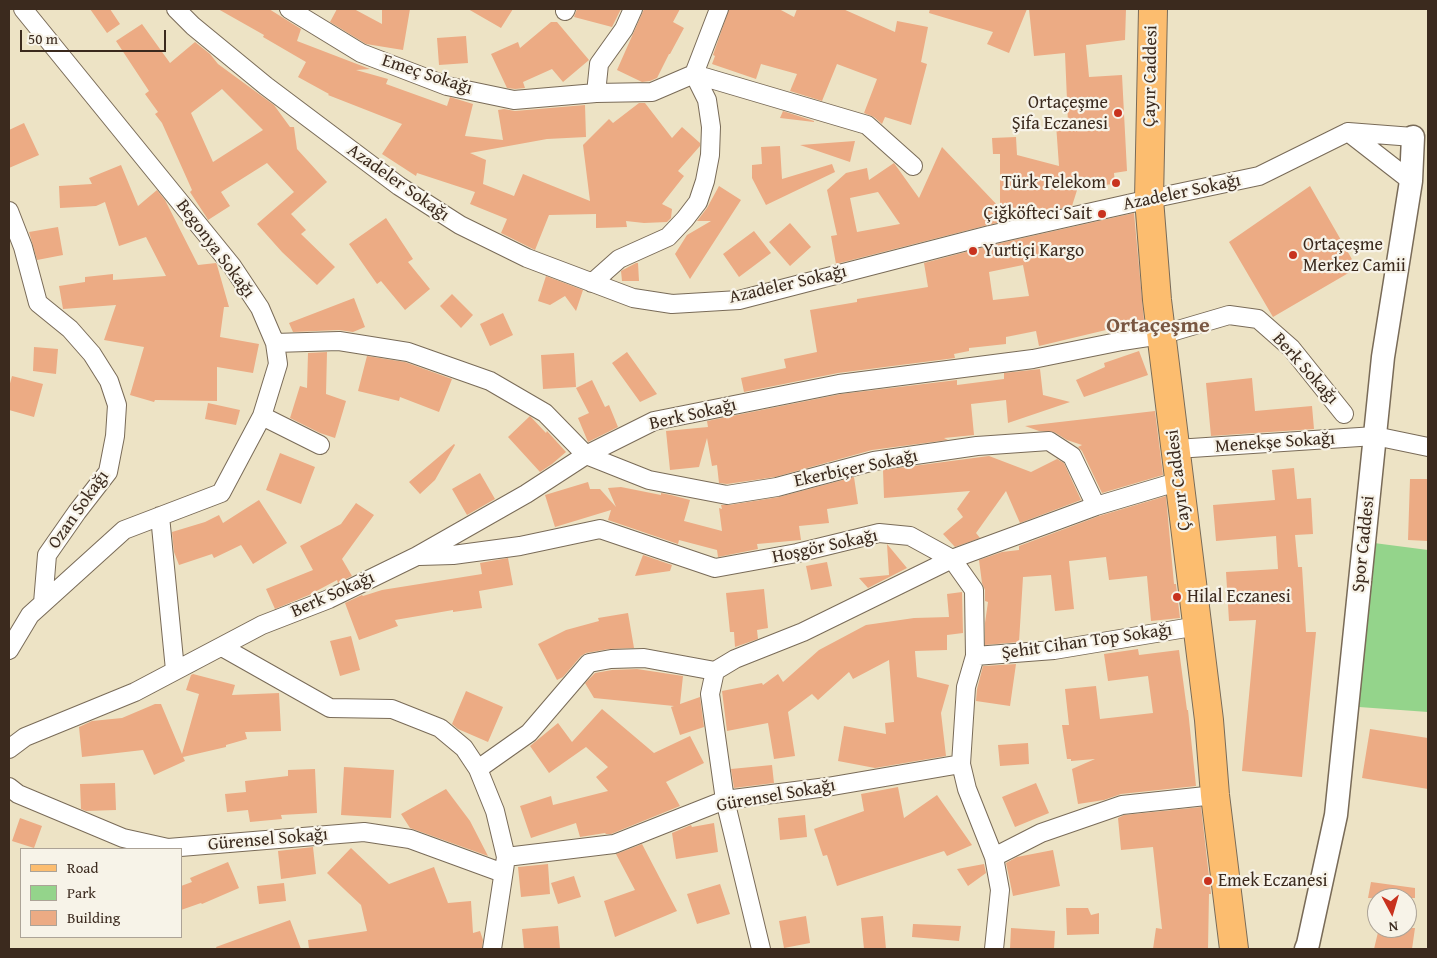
<!DOCTYPE html>
<html>
<head>
<meta charset="utf-8">
<style>
  body { margin:0 }
  #map { position:relative; width:1437px; height:958px; overflow:hidden; background:#ede3c5; font-family:"Gentium Book Plus",serif }
  canvas { display:block }
  .frame { position:absolute; inset:0; border:10px solid #3b2a1e; pointer-events:none }
  .legend { position:absolute; left:20px; top:848px; width:162px; height:90px; box-sizing:border-box; background:#f7f3e8; border:1px solid #aca397; margin:0; padding:6px 9px; list-style:none; font-size:15px; color:#3b2a1e }
  .legend li { display:flex; align-items:center; gap:10px; height:25px }
  .legend b { width:25px; border:1px solid #aca397 }
  .north { position:absolute; left:1367px; top:888px; width:50px; height:50px; box-sizing:border-box; background:#f7f3e8; border:1px solid #aca397; border-radius:50%; rotate:174deg; font-size:14px; font-weight:700; line-height:20px; text-align:center; color:#3b2a1e }
  .north::after { content:''; display:block; margin:auto; width:18px; height:22px; background:#c8321e; clip-path:polygon(50% 0,100% 100%,50% 72%,0 100%) }
  .scale { position:absolute; left:20px; top:30px; width:146px; height:22px; box-sizing:border-box; border:2px solid #3b2a1e; border-top:0; padding-left:6px; font-size:15px; line-height:18px; white-space:nowrap; color:#3b2a1e; -webkit-text-stroke:4px #f7f3e8; paint-order:stroke }
</style>
</head>
<body>
<div id="map">
<canvas width="1437" height="958"></canvas>
<div class="frame"></div>
<ul class="legend">
<li><b style="height:6px;background:#fcbd6f"></b>Road</li>
<li><b style="height:14px;background:#94d48b"></b>Park</li>
<li><b style="height:14px;background:#ecab84"></b>Building</li>
</ul>
<div class="north">N</div>
<div class="scale">50 m</div>
</div>
<script>
const ctx = document.querySelector('canvas').getContext('2d');
ctx.lineJoin = 'round';
function fillPath(path, color) {
  ctx.fillStyle = color;
  ctx.fill(path, 'evenodd');
}
function poly(rows) {
  const path = new Path2D();
  for (const r of rows) {
    path.moveTo(r[0], r[1]);
    for (let i = 2; i < r.length; i += 2) path.lineTo(r[i], r[i + 1]);
  }
  return path;
}
function stroke(path, color, width, dash) {
  ctx.strokeStyle = color;
  ctx.lineWidth = width;
  ctx.lineCap = dash ? 'butt' : 'round';
  ctx.setLineDash(dash || []);
  ctx.stroke(path);
}
function drawText(font, color, halo, rows, align = 'center') {
  ctx.font = font + ' "Gentium Book Plus",serif';
  ctx.lineWidth = 4.5;
  ctx.setLineDash([]);
  ctx.textBaseline = 'middle';
  ctx.strokeStyle = halo;
  ctx.fillStyle = color;
  for (const [text, x, y, turn = 0] of rows) {
    ctx.save();
    ctx.translate(x, y);
    ctx.rotate((+turn || 0) * Math.PI / 180);
    ctx.textAlign = isNaN(turn) ? turn : align;
    if (halo) ctx.strokeText(text, 0, 0);
    ctx.fillText(text, 0, 0);
    ctx.restore();
  }
}
const green = poly([
  [1374,543,1428,550,1428,712,1359,707]
]);
const building = poly([
  [90,9,110,9,120,24,107,33],
  [218,9,269,9,301,29,297,41,370,69,356,70,388,79,386,84,447,106,450,97,473,104,465,136,503,140,498,110,504,109,515,111,585,105,586,137,547,139,470,153,486,160,483,184,514,196,523,174,590,201,583,145,609,119,613,123,639,103,645,103,672,138,682,127,700,143,700,146,678,171,684,176,662,204,672,209,671,218,667,222,644,223,626,221,627,227,596,228,596,214,549,215,535,250,501,233,507,219,470,204,475,192,417,173,416,176,382,154,402,124,328,95,329,94,298,77,306,62,263,37,264,35],
  [337,9,354,9,382,24,382,9,410,9,403,50,366,44,330,22],
  [468,9,513,9,501,28],
  [577,9,621,9,612,27,574,17],
  [644,9,680,9,673,22,684,28,670,54,669,54,657,78,650,81,642,82,617,70],
  [729,9,779,9,794,17,797,9,843,9,895,32,897,21,928,27,921,62,927,64,911,125,885,117,882,124,874,117,864,113,877,79,837,64,822,101,790,91,797,74,761,64,756,79,712,64,715,56,713,55],
  [930,9,1027,9,1009,53,987,44,993,32,929,13],
  [1029,9,1126,9,1125,40,1086,45,1089,77,1122,75,1127,171,1114,173,1115,184,1078,187,1072,206,988,225,836,264,831,236,837,235,827,190,846,173,867,168,869,180,894,163,919,198,942,147,1000,208,1000,154,993,154,992,138,1016,137,1017,155,1059,166,1056,124,1068,124,1065,53,1034,56],
  [878,192,900,224,857,232,850,198],
  [551,22,557,22,589,60,563,82,552,69,523,82,525,88,515,89,507,88,491,54,518,42,520,48],
  [142,24,170,63,195,42,210,54,218,64,274,105,290,127,294,127,297,149,327,182,291,214,306,230,301,234,335,267,317,285,282,252,257,224,294,192,267,163,221,192,230,206,208,220,207,218,190,192,192,190,162,123,155,114,158,112,145,94,149,91,116,41],
  [222,89,263,130,213,162,191,113],
  [466,36,468,63,439,65,437,38],
  [783,111,814,121,814,122,780,118],
  [24,123,39,155,9,168,9,130],
  [855,141,850,162,800,145],
  [780,146,782,179,832,164,835,172,766,205,752,178,752,165,762,164,761,147],
  [121,165,138,206,157,190,165,200,198,265,216,263,217,265,229,307,224,307,220,337,259,344,253,373,217,367,217,401,155,400,154,402,130,395,144,347,104,340,116,305,63,309,59,286,85,282,85,277,113,274,113,280,166,276,146,237,119,246,105,202,96,206,60,208,59,186,92,184,89,178],
  [719,186,741,200,690,279,675,254,687,235,711,221,697,221,707,208],
  [1310,186,1357,268,1273,317,1229,242],
  [1134,213,1144,320,1129,322,1131,326,1106,330,1039,346,1036,331,1006,337,1006,344,969,348,969,351,954,354,955,358,838,373,744,392,741,378,786,368,784,359,817,352,810,310,857,302,857,299,928,287,924,263,992,245],
  [1023,265,1029,296,993,300,989,272],
  [386,218,413,259,408,262,430,289,405,310,381,281,377,284,349,244],
  [790,223,811,247,790,266,769,242],
  [58,227,63,255,37,260,29,232],
  [754,231,771,253,739,277,723,254],
  [636,263,638,263,639,281,622,281,621,271],
  [546,276,583,290,576,311,565,296,550,305,538,301],
  [452,294,473,315,461,328,440,306],
  [354,298,365,327,353,332,339,330,293,332,289,323],
  [503,313,513,335,490,346,480,324],
  [34,347,58,349,56,374,33,371],
  [1139,351,1148,375,1084,397,1076,380,1105,367,1104,363],
  [327,352,326,394,346,401,335,438,320,433,290,418,300,386,307,388,308,353],
  [627,352,657,394,640,402,612,363],
  [574,353,576,387,543,389,541,355],
  [367,356,405,362,452,379,439,412,400,397,399,401,358,391],
  [1040,369,1043,395,1070,402,1008,423,1006,400,971,404,974,435,944,438,948,440,872,450,775,477,727,484,719,483,717,465,712,466,707,438,699,467,670,470,666,431,708,427,707,421,841,394,957,380,957,385,1004,379,1004,373],
  [12,376,43,384,34,417,9,410,9,387],
  [1252,378,1255,411,1312,406,1314,429,1211,436,1206,383],
  [592,380,605,407,609,405,618,427,588,442,578,418,589,413,576,388],
  [208,403,240,410,236,425,205,419],
  [1155,411,1163,475,1102,493,1082,451,1078,447,1082,445,1067,440,1054,432,1039,431,1025,426],
  [530,416,546,433,547,431,566,452,552,464,540,472,508,437],
  [454,444,455,445,435,480,420,494,409,482],
  [280,453,315,467,301,504,266,490],
  [989,456,1031,472,1057,459,1064,463,1081,500,1020,523,1006,491,976,533,980,538,955,547,943,534,963,517,957,509,970,491,884,498,883,470],
  [1294,468,1297,499,1311,498,1313,534,1295,535,1298,567,1302,567,1306,632,1316,632,1302,777,1242,771,1256,620,1229,621,1226,572,1278,569,1276,536,1216,541,1213,505,1275,500,1272,470],
  [480,473,495,499,467,515,452,489],
  [854,477,858,504,827,509,829,523,799,526,801,540,757,544,758,549,718,557,717,550,679,540,678,544,608,520,611,510,555,527,545,495,588,482,590,489,600,489,616,507,608,488,621,487,661,495,661,493,671,495,690,500,684,521,722,531,719,508,722,509,721,505,729,505,779,497],
  [1410,479,1428,479,1428,541,1408,540],
  [1166,496,1174,584,1176,584,1180,618,1151,621,1147,576,1109,580,1106,557,1069,561,1074,609,1055,611,1051,575,1023,577,1019,642,985,645,985,623,988,602,985,601,985,590,982,583,979,560,1002,552,1019,550,1019,546,1099,516],
  [259,500,287,543,253,564,241,545,214,558,212,554,179,565,174,552,172,532,205,522,219,515,223,523],
  [356,503,374,515,342,559,352,576,338,583,337,580,309,595,275,609,266,589,313,570,300,546,341,524],
  [887,544,907,568,868,588,859,578,889,575],
  [643,555,672,565,670,571,635,576],
  [508,558,513,585,479,591,482,608,453,612,453,610,395,620,398,626,359,640,345,603,362,595,363,596,382,590,482,574,480,563],
  [827,562,832,586,811,590,806,566],
  [764,589,768,628,757,630,758,639,735,647,734,632,730,632,726,593],
  [962,592,963,633,947,635,947,650,915,651,917,677,949,685,941,713,946,756,875,768,838,761,844,726,886,734,885,723,894,722,889,660,853,679,849,672,818,700,812,694,788,712,795,756,774,759,768,723,727,731,722,691,762,683,763,685,778,674,783,682,819,650,866,625,914,618,949,617,947,594],
  [628,613,634,648,609,649,586,653,581,656,563,677,557,680,538,644,566,630,599,621,598,618],
  [351,636,360,670,340,676,330,641],
  [1138,649,1139,655,1179,650,1187,710,1188,710,1196,786,1121,794,1104,800,1078,804,1072,769,1095,759,1071,761,1071,759,1067,759,1062,725,1069,725,1065,689,1096,686,1100,719,1153,713,1148,676,1108,681,1104,654],
  [1016,664,1010,706,976,701,977,689,983,666],
  [637,669,683,676,680,704,700,697,704,727,680,735,671,707,674,706,594,698,585,683,595,673,612,670],
  [193,674,235,685,232,695,279,693,281,731,245,732,247,739,226,745,226,747,183,757,185,761,154,775,143,750,82,757,79,727,92,721,122,718,155,704,161,704,182,754,199,694,186,690,191,675],
  [466,691,503,707,488,742,458,729,452,724],
  [602,709,654,753,690,736,704,763,666,782,680,806,611,834,606,834,605,833,580,837,576,823,531,838,520,806,551,796,553,805,608,791,596,777,608,767,586,747,549,773,530,746,558,723,572,742],
  [1370,729,1428,738,1428,789,1362,778],
  [1028,743,1029,764,1000,766,998,745],
  [772,765,774,783,734,788,731,769],
  [344,767,394,770,391,818,341,815],
  [315,769,317,813,281,815,282,819,250,822,248,810,227,812,225,794,246,792,245,781,288,776,288,770],
  [115,783,116,810,86,811,81,809,80,784],
  [1036,783,1049,813,1015,827,1002,797],
  [898,787,904,818,937,795,972,845,947,856,944,851,837,886,827,855,823,856,814,829,864,811,861,794],
  [446,789,470,821,488,856,410,828,401,814],
  [1201,807,1211,894,1209,894,1208,949,1153,949,1156,928,1162,929,1153,847,1121,850,1118,818,1124,815],
  [805,815,807,837,780,840,778,818],
  [20,818,42,826,34,848,12,841],
  [714,823,718,852,676,859,672,833,691,825,692,827],
  [642,844,677,911,615,937,604,901,635,890,616,854],
  [313,847,316,874,281,879,278,851],
  [351,848,389,884,434,867,448,903,471,901,473,933,480,931,483,940,482,949,309,949,308,940,367,931,361,905,327,873],
  [1053,850,1060,886,1013,896,1006,863,1017,857],
  [228,862,239,888,202,904,201,903,181,910,181,886,192,882,190,878],
  [548,864,550,894,521,897,518,867],
  [984,864,986,873,968,886,957,869],
  [574,876,581,897,558,904,551,883],
  [1371,882,1415,888,1415,898,1368,898],
  [284,883,286,901,259,904,257,886],
  [720,884,730,914,697,924,687,894],
  [1066,908,1088,908,1091,915,1099,913,1099,934,1067,935],
  [806,916,810,943,784,948,779,921],
  [883,916,886,949,864,949,861,918],
  [290,920,301,949,217,949,216,947],
  [913,924,961,926,959,941,912,937],
  [558,926,560,949,524,949,522,929],
  [1011,928,1055,931,1054,949,1010,949],
  [1379,928,1415,928,1412,949,1374,949]
]);
const minor = poly([
  [176,9,193,26,266,86,399,186,460,225,527,258,633,298,672,304,739,300,990,235,1141,201,1259,176,1348,132],
  [289,9,361,53,447,86,514,100,596,93,652,92,694,74,867,125,913,166],
  [565,11,566,9],
  [596,93,599,64,624,29,633,9],
  [1348,132,1411,181],
  [1348,132,1413,137],
  [9,211,23,247,38,303,70,329,92,354,109,381,117,405,115,436,108,472,77,512,47,555,43,603],
  [592,283,619,259,668,237,685,219,698,202,705,181,710,155,711,127,707,100,694,74,719,9],
  [275,343,339,341,408,352,490,381,545,413,586,455,649,480,727,495,777,487,874,461,977,446,1049,441,1072,456,1096,506],
  [262,416,320,445],
  [1176,449,1375,436,1428,447],
  [160,516,175,670],
  [419,556,453,555,520,546,600,529,715,568,797,553,879,533,910,536,952,559,974,590,975,656,966,687,961,764,967,789,994,857,1000,890,994,949],
  [222,647,330,708,392,709,440,728,464,748,478,769,495,811,506,857,492,949],
  [9,650,30,615,124,530,221,493,262,416,278,364,275,343,260,308,232,266,23,9],
  [975,656,1054,650,1198,626],
  [9,749,25,737,135,692,262,625,329,599,417,556,526,494,586,455,654,421,839,384,1033,359,1122,341,1161,335,1229,315,1258,319,1291,348,1344,414],
  [478,769,529,733,589,663,611,659,644,658,715,671],
  [9,787,18,794,123,838,168,848,364,832,410,839,503,873],
  [506,857,614,844,725,800,827,787,961,764],
  [994,857,1041,833,1122,805,1215,795],
  [761,949,725,800,710,694,715,671,735,659,803,632,952,559,1096,506,1180,481]
]);
const tertiary = poly([
  [1306,949,1308,944,1336,815,1383,357,1411,181,1413,137]
]);
const primary = poly([
  [1153,9,1149,199,1157,300,1209,720,1215,795,1234,949]
]);
const markers = [
  [1118,113,5,"#c8321e"],
  [1116,183,5,"#c8321e"],
  [1102,214,5,"#c8321e"],
  [973,251,5,"#c8321e"],
  [1293,255,5,"#c8321e"],
  [1177,597,5,"#c8321e"],
  [1208,881,5,"#c8321e"]
];
const streetNames = [
  ["Emeç Sokağı",427,75,18],
  ["Çayır Caddesi",1151,76,-89],
  ["Azadeler Sokağı",398,183,35],
  ["Azadeler Sokağı",1182,193,-12],
  ["Begonya Sokağı",215,249,53],
  ["Azadeler Sokağı",788,285,-13],
  ["Berk Sokağı",1305,369,48],
  ["Berk Sokağı",693,415,-13],
  ["Menekşe Sokağı",1275,443,-4],
  ["Ekerbiçer Sokağı",856,469,-12],
  ["Çayır Caddesi",1179,480,-97],
  ["Ozan Sokağı",79,510,-55],
  ["Spor Caddesi",1364,544,-84],
  ["Hoşgör Sokağı",825,547,-12],
  ["Berk Sokağı",333,595,-24],
  ["Şehit Cihan Top Sokağı",1087,642,-8],
  ["Gürensel Sokağı",776,796,-10],
  ["Gürensel Sokağı",268,840,-5]
];
const poiNames = [
  ["Ortaçeşme",1108,103,"right"],
  ["Şifa Eczanesi",1108,124,"right"],
  ["Türk Telekom",1106,183,"right"],
  ["Çiğköfteci Sait",1092,214,"right"],
  ["Ortaçeşme",1303,245],
  ["Merkez Camii",1303,266],
  ["Yurtiçi Kargo",983,251],
  ["Hilal Eczanesi",1187,597],
  ["Emek Eczanesi",1218,881]
];
const districtNames = [
  ["Ortaçeşme",1158,326]
];
fillPath(green, '#94d48b');
fillPath(building, '#ecab84');
stroke(minor, '#796b58', 20);
stroke(tertiary, '#796b58', 25);
stroke(primary, '#796b58', 30);
stroke(minor, '#fff', 18);
stroke(tertiary, '#fff', 22);
stroke(primary, '#fcbd6f', 28);
for (const [x, y, r, color] of markers) {
  const dot = new Path2D();
  dot.arc(x, y, r, 0, 2 * Math.PI);
  ctx.fillStyle = color;
  ctx.fill(dot);
  stroke(dot, '#f7f3e8', 2);
}
drawText('18px', '#3b2a1e', '#f7f3e8', streetNames);
drawText('18px', '#3b2a1e', '#f7f3e8', poiNames, 'left');
drawText('bold 22px', '#795742', '#f7f3e8', districtNames);
</script>
</body>
</html>
